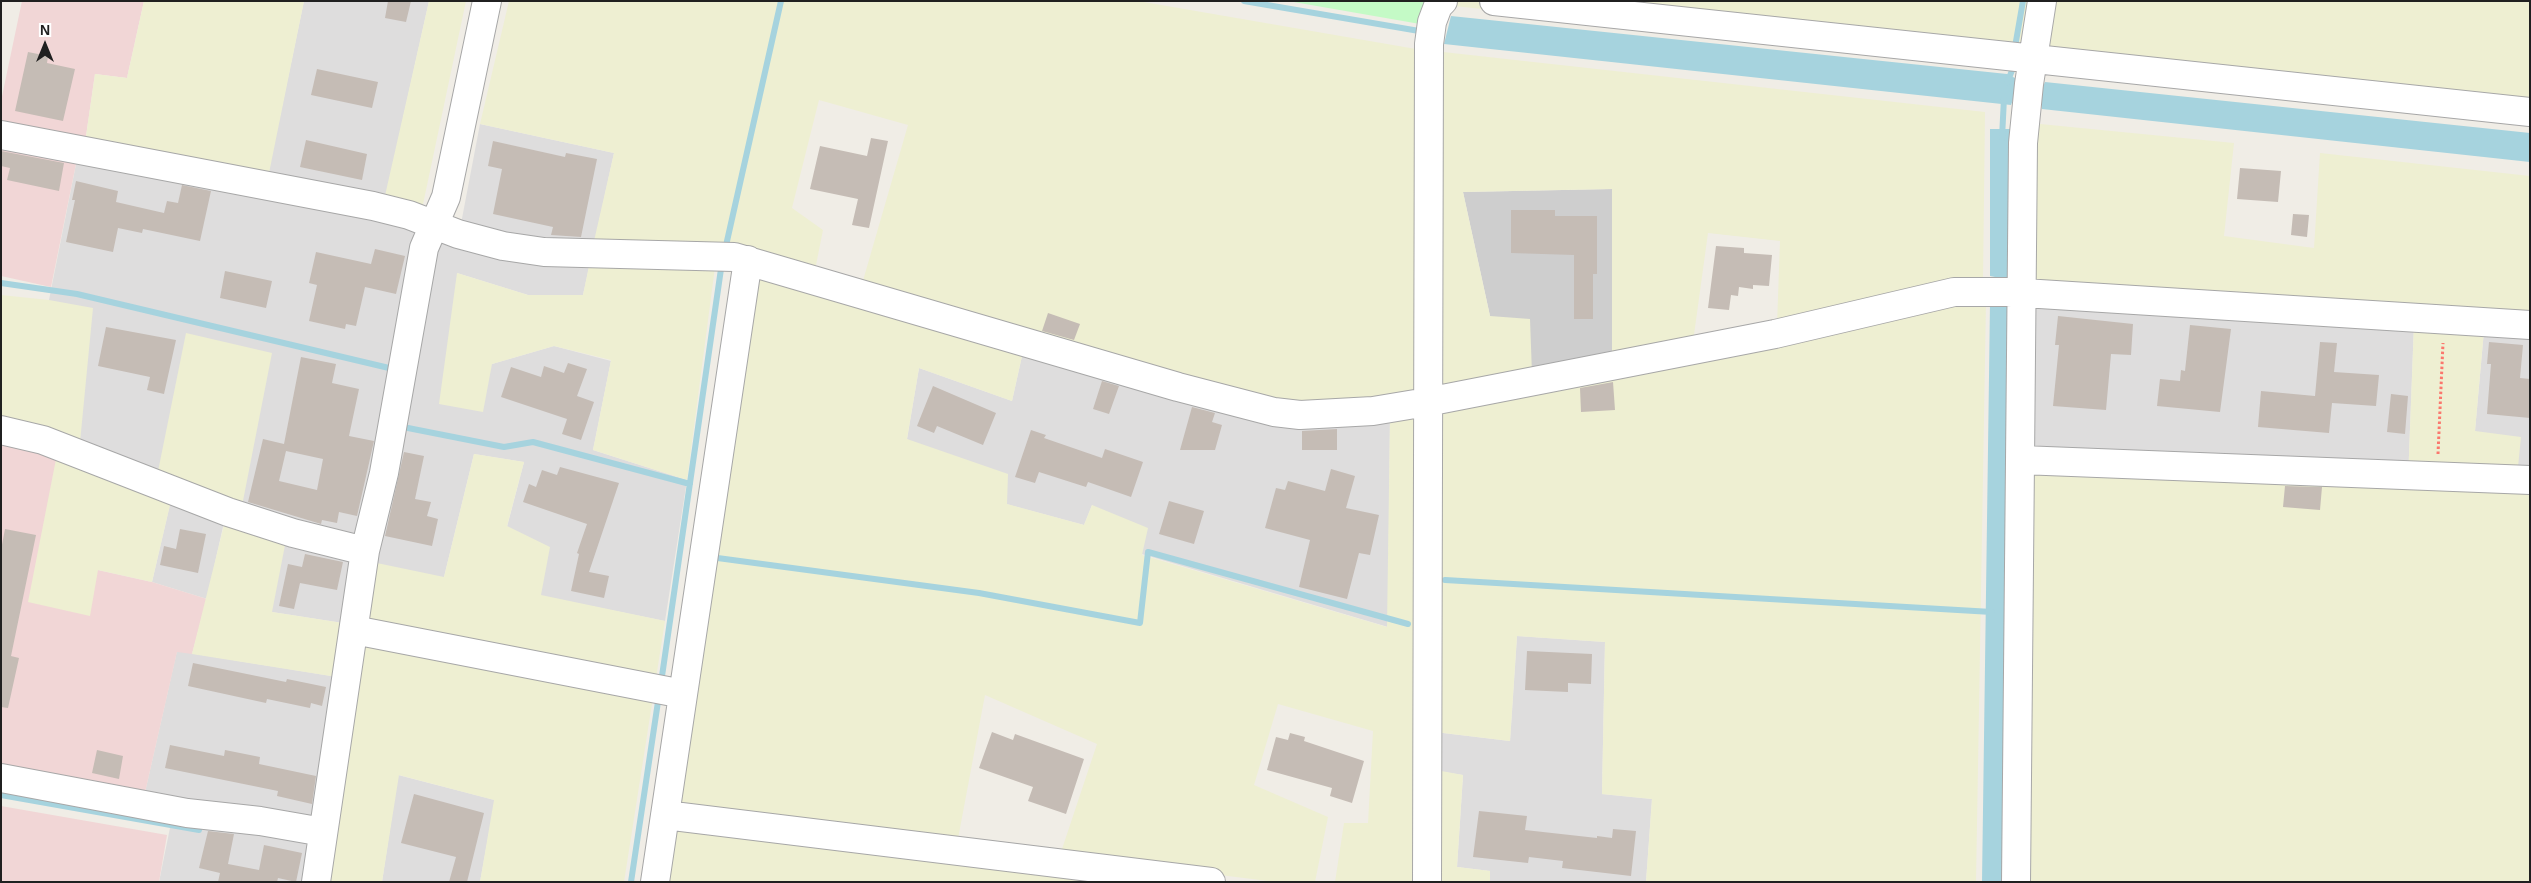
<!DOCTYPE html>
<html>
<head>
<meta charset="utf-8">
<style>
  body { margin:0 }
  #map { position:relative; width:2531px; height:883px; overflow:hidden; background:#f0ede6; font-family:Arial,sans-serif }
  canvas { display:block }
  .frame { position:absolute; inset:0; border:2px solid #202020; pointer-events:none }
  .north { position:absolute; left:20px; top:20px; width:50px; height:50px; -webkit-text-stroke:4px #fff; paint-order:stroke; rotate:0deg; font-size:14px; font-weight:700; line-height:20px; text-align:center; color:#202020 }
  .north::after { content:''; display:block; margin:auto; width:18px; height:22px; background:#202020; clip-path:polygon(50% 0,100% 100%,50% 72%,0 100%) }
</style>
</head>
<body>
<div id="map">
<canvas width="2531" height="883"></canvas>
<div class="frame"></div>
<div class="north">N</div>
</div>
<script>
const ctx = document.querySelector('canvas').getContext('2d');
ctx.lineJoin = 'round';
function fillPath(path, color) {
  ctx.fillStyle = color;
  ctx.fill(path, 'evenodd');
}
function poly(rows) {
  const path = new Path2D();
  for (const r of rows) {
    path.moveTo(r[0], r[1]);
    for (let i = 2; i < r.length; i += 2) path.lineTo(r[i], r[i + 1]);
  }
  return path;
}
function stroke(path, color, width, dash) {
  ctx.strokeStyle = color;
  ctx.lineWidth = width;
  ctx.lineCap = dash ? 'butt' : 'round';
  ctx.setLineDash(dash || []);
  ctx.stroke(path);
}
const residential = poly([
  [304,1,429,1,385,200,460,229,480,124,614,153,583,295,528,295,457,273,492,364,554,346,611,361,593,450,687,480,665,621,541,596,507,527,524,462,474,454,444,577,362,626,272,612,224,522,207,599,152,582,174,487,154,492,78,463,49,300,77,159,267,178],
  [2031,299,2414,324,2408,481,2030,469],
  [2484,330,2530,333,2530,488,2475,431],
  [1024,347,1390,417,1388,627,1142,554,1092,505,1084,525,1006,504,907,439,919,368,1012,401],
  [1517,636,1605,642,1602,794,1652,799,1646,882,1490,882,1490,871,1457,867,1463,775,1435,771,1435,732,1510,741],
  [177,651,356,680,324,882,159,882,172,818,141,810],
  [398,775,495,800,480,882,382,882]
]);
const commercial = poly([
  [22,1,144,1,127,78,95,74,85,143,1,125,1,101],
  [1,143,77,159,51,287,1,276],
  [1,439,57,454,98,570,152,582,207,599,192,654,177,652,144,797,1,770],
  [1,806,167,835,159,882,1,882]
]);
const religious = poly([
  [1612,189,1612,360,1532,374,1490,316,1463,192]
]);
const farmland = poly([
  [144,1,304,1,268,178,85,143,95,74,127,78],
  [429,1,466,1,422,209,384,200],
  [509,1,1138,1,1416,49,1985,112,1983,281,1777,325,1780,241,1708,233,1693,342,1612,360,1612,189,1463,192,1490,316,1530,319,1532,374,1379,401,1271,404,862,284,908,125,819,100,792,208,823,230,815,270,707,242,594,241,614,153,480,124],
  [1450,1,2530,1,2530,120,1454,6],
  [2030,123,2234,143,2224,236,2314,248,2320,153,2530,176,2530,319,2034,289],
  [590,261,715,267,687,480,593,450,611,360,554,346,492,364,483,412,439,404,457,273,528,295,583,295],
  [754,270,1024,347,1012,401,919,368,907,439,1008,474,1007,504,1084,525,1092,505,1148,528,1142,555,1387,627,1390,417,1957,301,1986,301,1976,882,1646,882,1652,799,1602,794,1605,642,1517,636,1510,741,1435,732,1436,770,1463,775,1457,867,1490,871,1490,882,1335,882,1344,823,1368,823,1373,731,1278,704,1254,785,1328,817,1315,882,1276,882,1060,855,1097,744,985,695,957,844,674,809],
  [1,295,49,300,93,308,78,463,154,491,186,333,272,353,241,511,174,488,152,582,98,570,90,616,28,602,57,454,1,439],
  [2414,324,2484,330,2475,431,2521,437,2516,487,2530,488,2530,882,2023,882,2030,469,2408,481],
  [474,454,524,462,507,526,550,547,541,595,665,621,624,882,480,882,494,800,399,775,382,882,324,882,356,680,192,654,225,521,286,540,272,612,362,626,372,562,444,577],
  [674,824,1156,882,665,882]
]);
const park = poly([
  [1288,1,1430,1,1420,24]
]);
const water = poly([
  [1451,16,2007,74,2015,78,2017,86,2042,89,2045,82,2530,133,2530,162,2042,109,2041,101,2014,97,2011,105,1444,44],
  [1990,129,2011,129,2011,277,2005,277,2004,304,2011,305,2003,882,1982,882,1990,304,1995,304,1995,277,1990,276]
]);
const stream = poly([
  [1244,1,1425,32],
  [2015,47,2023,1],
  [2007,83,2013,68],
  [2002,138,2004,98],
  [725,250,781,1],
  [1,283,77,294,389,368],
  [408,428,504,447,533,442,690,484],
  [710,557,979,593,1140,623,1148,552,1408,624],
  [1445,580,1992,612],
  [661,683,722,262],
  [1,795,199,830],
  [631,882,659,695]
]);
const building = poly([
  [388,1,411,1,406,22,385,18],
  [28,52,48,56,47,63,75,69,63,121,15,111],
  [317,69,378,82,372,108,311,95],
  [871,138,888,141,869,228,852,225,858,199,810,189,820,146,867,156],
  [306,140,367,154,362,180,300,167],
  [493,141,565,157,566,153,597,159,581,237,551,235,553,227,493,214,502,169,488,166],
  [1,151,64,163,59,191,7,180,10,168,1,166],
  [2240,168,2281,171,2278,202,2237,199],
  [76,181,118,191,116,202,164,213,167,201,178,203,182,185,211,191,200,241,143,229,142,233,118,228,113,252,66,242,75,200,72,200],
  [1511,210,1555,210,1555,216,1597,216,1597,274,1593,274,1593,319,1574,319,1574,255,1511,253],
  [2293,214,2309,215,2307,237,2291,235],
  [1716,246,1744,248,1744,253,1772,255,1769,286,1753,285,1753,289,1739,287,1738,296,1731,295,1729,310,1708,308],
  [375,249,405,256,396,294,365,287,356,326,346,324,345,329,309,321,317,285,309,283,316,252,371,264],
  [225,271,272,281,266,308,220,298],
  [1048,313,1080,324,1074,340,1042,331],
  [2058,316,2133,324,2131,355,2111,354,2106,410,2053,406,2059,345,2055,345],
  [2190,325,2231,329,2220,412,2157,406,2160,379,2180,381,2181,370,2185,371],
  [106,327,176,340,164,394,147,390,150,377,98,366],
  [2320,342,2337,343,2334,372,2379,375,2376,406,2332,403,2329,433,2258,427,2261,391,2315,396],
  [2489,342,2523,345,2520,378,2530,379,2530,418,2487,414,2491,364,2487,364],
  [301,357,336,364,332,383,359,389,349,436,374,441,357,516,339,512,337,523,322,520,321,524,248,502,263,439,284,444],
  [286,451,323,459,317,490,279,481],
  [568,363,587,369,577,396,594,402,581,440,562,434,567,419,501,397,511,367,541,377,544,366,564,373],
  [1102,381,1119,386,1109,414,1093,409],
  [1613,382,1615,410,1581,412,1580,388],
  [933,386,996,413,983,445,937,426,934,433,917,426],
  [2391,394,2408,396,2405,434,2387,432],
  [1192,407,1215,413,1212,422,1222,425,1215,450,1180,450],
  [1337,429,1337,450,1302,450,1302,431],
  [1031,430,1046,435,1044,438,1102,458,1105,449,1143,462,1131,497,1088,482,1086,487,1039,472,1035,483,1015,477],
  [404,452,424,456,415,499,431,502,427,516,438,519,432,546,385,536],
  [560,467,619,483,589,572,609,576,604,598,571,591,579,554,577,553,587,524,523,502,529,484,536,487,542,470,557,475],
  [1331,469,1355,476,1346,508,1379,515,1370,555,1359,553,1347,599,1299,587,1310,540,1265,528,1276,488,1285,490,1288,481,1325,491],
  [2285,486,2322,487,2320,510,2283,507],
  [1169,501,1204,511,1194,544,1159,534],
  [5,529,36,535,11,656,19,658,8,708,1,707,1,550],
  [180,529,206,534,198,573,160,565,164,546,176,549],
  [305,554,343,562,337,590,300,583,294,609,279,606,288,564,302,567],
  [1527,651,1592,654,1591,684,1568,683,1568,692,1525,690],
  [193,663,286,682,287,679,326,687,322,706,311,703,310,708,267,699,266,703,188,686],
  [992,732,1013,740,1015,734,1084,759,1066,814,1028,801,1033,787,979,768],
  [1290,733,1305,737,1304,741,1364,761,1352,803,1330,796,1332,788,1267,770,1276,737,1288,740],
  [170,745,224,756,225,750,260,757,259,764,316,776,312,804,277,796,278,791,165,768],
  [97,750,123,756,119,779,92,773],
  [414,794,484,813,467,882,449,882,456,857,401,843],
  [1479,811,1527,816,1525,830,1597,838,1597,836,1612,838,1613,829,1636,831,1631,876,1562,868,1563,861,1529,857,1528,863,1473,857],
  [208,831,234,834,228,864,259,870,264,845,302,853,296,882,278,878,277,882,218,882,220,873,199,868]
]);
const path = poly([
  [2438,454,2443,343]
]);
const minor = poly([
  [1494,1,2530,112],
  [1,135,373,206,409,215,458,234,503,246,544,252,734,257,1178,387,1274,412,1300,415,1373,411,1427,402,1775,334,1954,292,2008,292,2530,325],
  [1,430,43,440,228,512,293,533,365,551],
  [2021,460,2530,480],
  [354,630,683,694],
  [1,778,187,813,260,821,323,832],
  [665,815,1211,882],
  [316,882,365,551,384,473,424,248,446,197,487,1],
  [655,882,748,260],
  [1427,882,1429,44,1432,22,1438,6,1443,1],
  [2016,882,2023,143,2029,84,2042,1]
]);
fillPath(residential, '#dedddd');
fillPath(commercial, '#f1d6d6');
fillPath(religious, '#cecece');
fillPath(farmland, '#eeefd2');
fillPath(park, '#c4fac6');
fillPath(water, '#a6d3de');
stroke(stream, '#a6d3de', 6);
fillPath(building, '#c5bcb5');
stroke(minor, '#a7a7a7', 30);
stroke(path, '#fb776d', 3, [2.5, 2.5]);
stroke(minor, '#fff', 28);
</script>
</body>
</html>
